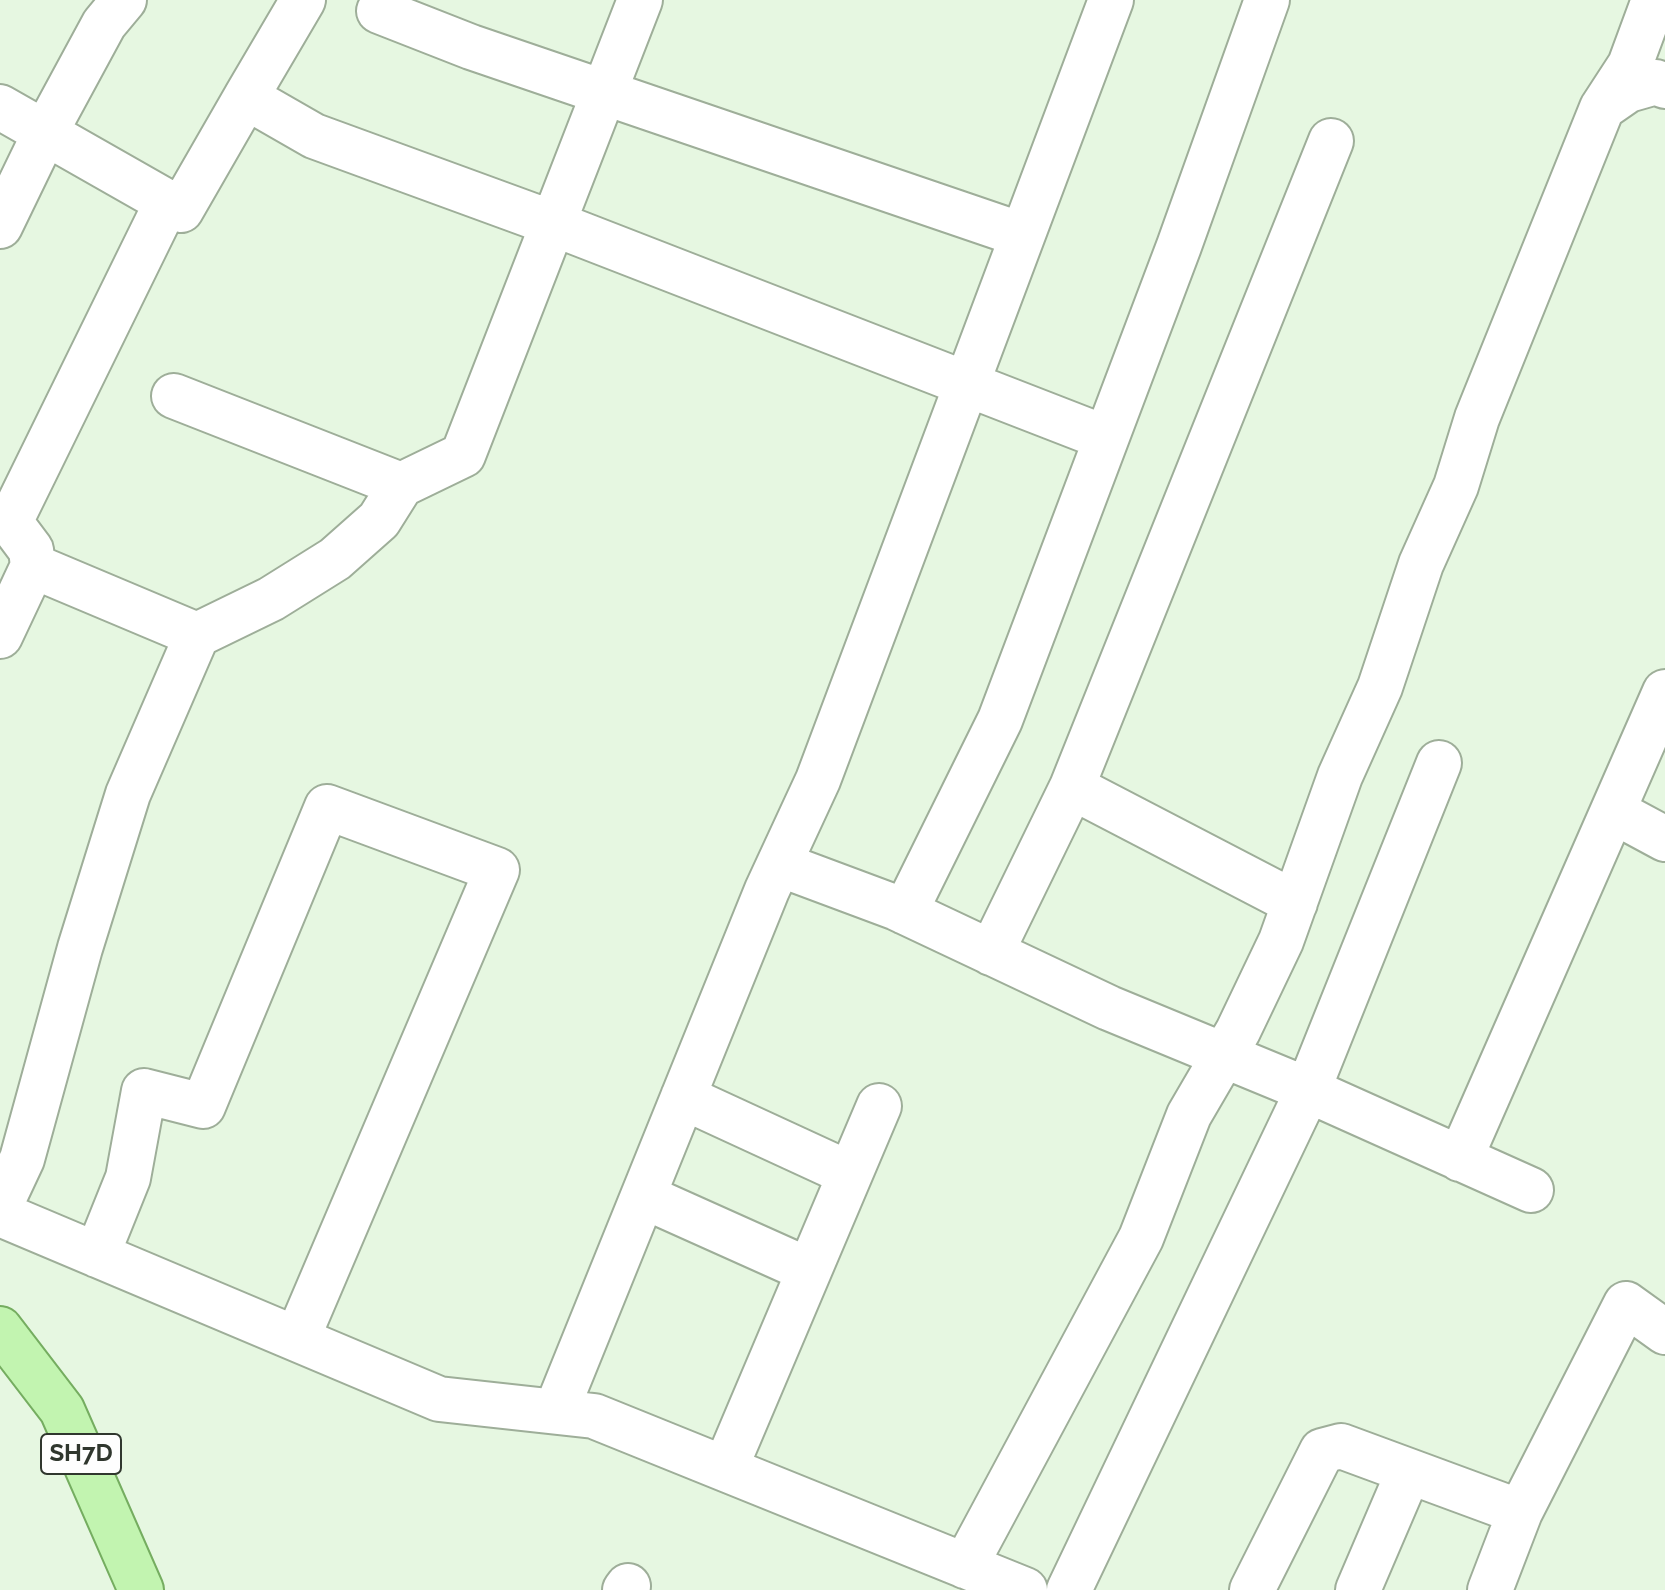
<!DOCTYPE html>
<html>
<head>
<meta charset="utf-8">
<style>
  body { margin:0 }
  canvas { display:block; background:#e6f7e1 }
</style>
</head>
<body>
<canvas width="1665" height="1590"></canvas>
<script>
const ctx = document.querySelector('canvas').getContext('2d');
ctx.lineJoin = 'round';
function poly(rows) {
  const path = new Path2D();
  for (const r of rows) {
    path.moveTo(r[0], r[1]);
    for (let i = 2; i < r.length; i += 2) path.lineTo(r[i], r[i + 1]);
  }
  return path;
}
function stroke(path, color, width, dash) {
  ctx.strokeStyle = color;
  ctx.lineWidth = width;
  ctx.lineCap = dash ? 'butt' : 'round';
  ctx.setLineDash(dash || []);
  ctx.stroke(path);
}
function drawText(font, color, halo, rows, align = 'center') {
  ctx.font = font + ' Raleway,sans-serif';
  ctx.lineWidth = 6;
  ctx.setLineDash([]);
  ctx.textBaseline = 'middle';
  ctx.strokeStyle = halo;
  ctx.fillStyle = color;
  for (const [text, x, y, turn = 0] of rows) {
    ctx.save();
    ctx.translate(x, y);
    ctx.rotate((+turn || 0) * Math.PI / 180);
    ctx.textAlign = isNaN(turn) ? turn : align;
    if (halo) ctx.strokeText(text, 0, 0);
    ctx.fillText(text, 0, 0);
    ctx.restore();
  }
}
const minor = poly([
  [303,0,246,97,314,136,552,223,1106,438],
  [1654,0,1630,65,1602,108,1628,90,1656,82,1665,86],
  [379,11,471,47,1022,235],
  [0,107,181,210,246,97],
  [0,226,45,133,104,24,124,0],
  [174,396,401,485,379,520,335,559,271,599,197,635],
  [401,485,463,455,640,0],
  [33,566,31,550,10,522,167,202],
  [0,636,33,566,197,635,128,794,80,948,22,1159,0,1206],
  [1439,763,1308,1090,1531,1190],
  [1072,787,1295,903],
  [1613,811,1665,839],
  [779,864,897,908,1109,1008,1308,1090,1069,1590],
  [905,912,1000,720,1179,246,1267,0],
  [991,953,1072,787,1331,141],
  [683,1097,850,1174],
  [1460,1159,1665,692],
  [643,1196,808,1270],
  [0,1214,439,1399,594,1416,1025,1590],
  [97,1255,128,1178,144,1091,203,1106,327,807,497,870,297,1339],
  [556,1411,767,890,818,780,1111,0],
  [725,1469,879,1106],
  [965,1566,1141,1238,1189,1115,1238,1031,1281,941,1340,776,1380,687,1421,564,1456,486,1477,418,1602,108],
  [625,1590,628,1586],
  [1252,1590,1322,1451,1341,1446,1520,1512,1626,1304,1665,1332],
  [1358,1590,1409,1471],
  [1490,1590,1520,1512]
]);
const major = poly([
  [0,1329,62,1410,141,1590]
]);
const shields = [
  [81,1454,80]
];
const shieldNames = [
  ["SH7D",81,1454]
];
stroke(minor, '#9eae99', 48);
stroke(major, '#75ad60', 48);
stroke(minor, '#fff', 44);
stroke(major, '#c2f4b0', 44);
for (const [x, y, w] of shields) {
  const box = new Path2D();
  box.roundRect(x - w / 2, y - 20, w, 40, 6);
  ctx.fillStyle = '#fefefe';
  ctx.fill(box);
  stroke(box, '#30372e', 2);
}
drawText('bold 24px', '#30372e', null, shieldNames);
</script>
</body>
</html>
